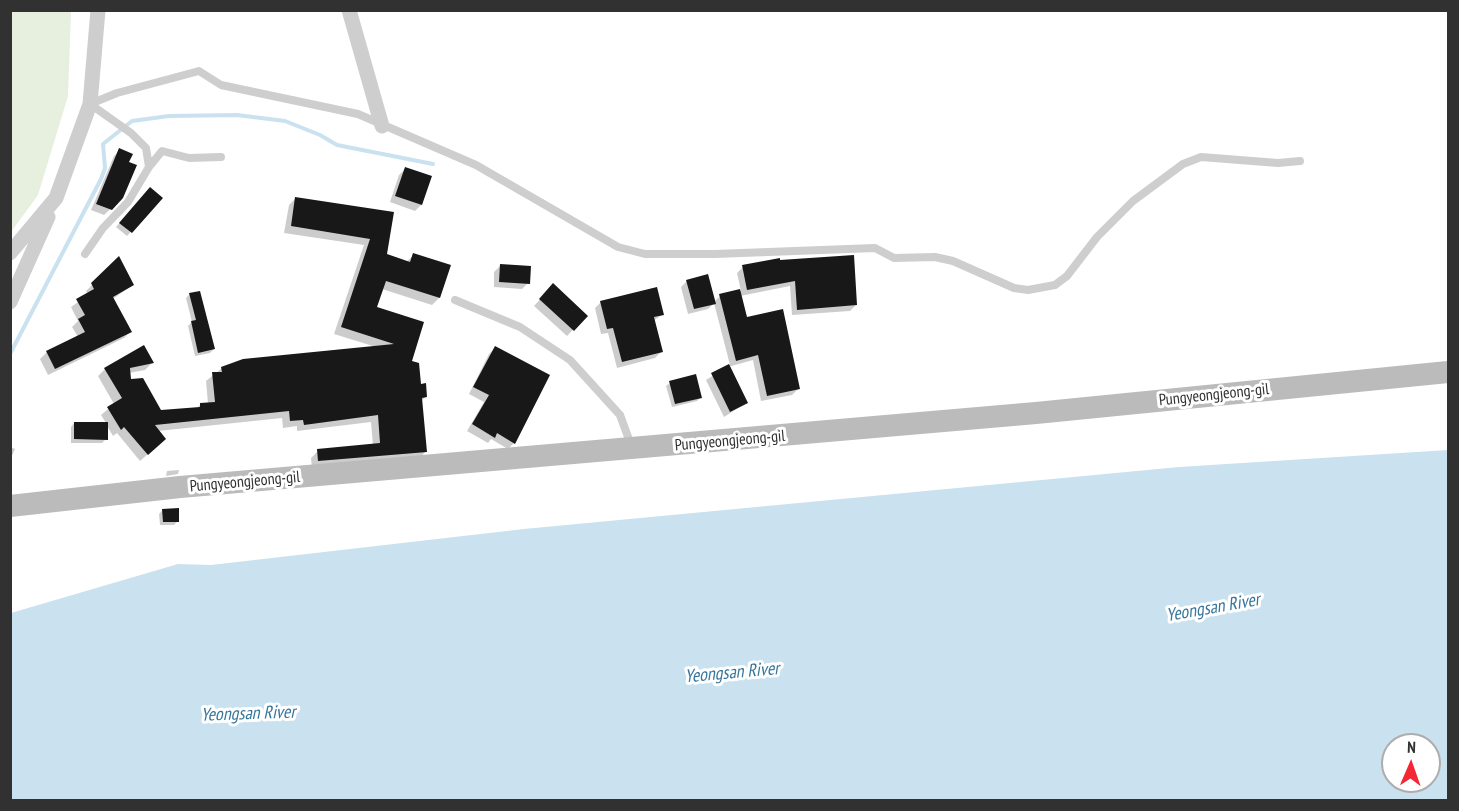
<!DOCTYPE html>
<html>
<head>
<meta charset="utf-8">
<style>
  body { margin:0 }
  #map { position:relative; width:1459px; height:811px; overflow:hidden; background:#fff; font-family:"PT Sans Narrow",sans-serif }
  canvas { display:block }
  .frame { position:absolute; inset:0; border:12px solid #313131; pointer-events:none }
  .north { position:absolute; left:1381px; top:733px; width:60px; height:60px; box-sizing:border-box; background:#fff; border:2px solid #adadad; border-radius:50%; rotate:2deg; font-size:16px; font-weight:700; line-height:24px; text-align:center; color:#313131 }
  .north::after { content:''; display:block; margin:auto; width:21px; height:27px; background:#f42737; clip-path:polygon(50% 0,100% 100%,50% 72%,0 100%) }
</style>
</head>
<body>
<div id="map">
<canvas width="1459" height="811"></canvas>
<div class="frame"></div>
<div class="north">N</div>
</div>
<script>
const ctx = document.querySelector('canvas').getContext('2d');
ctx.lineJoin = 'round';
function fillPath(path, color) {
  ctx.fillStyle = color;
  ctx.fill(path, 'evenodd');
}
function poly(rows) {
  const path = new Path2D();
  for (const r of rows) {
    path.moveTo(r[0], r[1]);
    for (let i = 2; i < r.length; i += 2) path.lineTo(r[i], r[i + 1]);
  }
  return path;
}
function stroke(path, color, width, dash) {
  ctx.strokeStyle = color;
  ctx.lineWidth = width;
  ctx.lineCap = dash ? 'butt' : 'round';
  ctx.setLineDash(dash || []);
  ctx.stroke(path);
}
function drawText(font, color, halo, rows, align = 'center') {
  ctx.font = font + ' "PT Sans Narrow",sans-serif';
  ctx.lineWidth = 6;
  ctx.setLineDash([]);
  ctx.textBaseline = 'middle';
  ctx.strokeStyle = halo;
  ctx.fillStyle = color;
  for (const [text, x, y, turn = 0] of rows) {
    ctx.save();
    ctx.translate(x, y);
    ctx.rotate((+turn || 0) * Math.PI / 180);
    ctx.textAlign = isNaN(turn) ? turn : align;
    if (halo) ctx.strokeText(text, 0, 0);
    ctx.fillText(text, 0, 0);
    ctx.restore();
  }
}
const green = poly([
  [11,10,71,11,68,96,38,195,11,232]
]);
const water = poly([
  [1448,450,1448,800,11,800,11,613,178,564,211,565,524,529,1179,467],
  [1393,745,1429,745,1429,781,1393,781]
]);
const shadow = poly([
  [120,150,127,163,122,198,104,215,91,210,114,156],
  [405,169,430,177,421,205,415,211,390,202,399,175],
  [147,193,161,198,127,236,116,227],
  [296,198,392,213,385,255,406,262,414,255,449,266,439,298,432,305,382,289,375,308,410,362,426,397,421,401,426,451,419,459,312,468,311,458,318,451,373,446,371,422,297,431,297,426,283,428,282,418,158,431,157,446,140,461,117,433,113,436,106,424,106,439,102,443,71,443,71,427,74,423,106,423,101,415,114,404,98,376,105,369,152,363,145,370,129,373,130,381,161,412,196,409,200,405,208,404,206,381,222,368,376,347,334,334,364,245,284,233,289,205],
  [118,259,132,285,113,299,130,332,124,338,48,375,40,359,47,352,78,337,72,327,78,321,71,307,88,295,86,291],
  [779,259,856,305,850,311,792,315,790,286,740,296,746,319,798,389,792,395,761,401,753,360,728,367,746,403,724,417,706,380,730,365,714,303,708,309,688,314,681,287,687,281,714,302,720,296,741,291,737,273,743,267],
  [500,266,528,283,522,289,494,287,494,272],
  [553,285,586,316,567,336,534,306],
  [190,294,214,349,210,353,195,356,188,326,192,322,186,298],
  [601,302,662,315,653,321,661,352,655,358,617,368,608,333,601,334,595,308],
  [495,348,514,443,508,449,491,439,488,443,467,431,484,402,469,394,489,354],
  [670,383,701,397,697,401,672,407,666,386],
  [10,447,15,449,10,460],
  [179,470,178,474,166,476,167,471],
  [163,510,178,521,174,525,160,525,159,514]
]);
const stream = poly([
  [10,354,101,179,105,168,103,144,132,121,169,116,237,115,285,121,320,135,337,145,433,164]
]);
const building = poly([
  [119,148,133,154,129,162,137,165,123,198,112,210,96,204],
  [405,167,432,176,422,205,395,196],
  [150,187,163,198,132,233,119,223],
  [295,197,394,212,387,254,410,262,413,253,451,265,440,298,386,281,377,307,424,322,412,361,419,363,421,384,426,383,427,397,422,398,427,452,318,461,317,449,380,443,378,415,304,425,303,420,290,421,289,411,155,425,166,439,148,455,124,427,121,430,107,407,122,398,104,368,144,345,154,363,130,368,131,379,143,378,161,410,200,407,200,403,215,402,212,372,222,372,221,367,243,359,394,344,341,327,370,239,291,226],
  [854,255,857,305,797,310,795,281,747,290,742,265,780,258,780,260],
  [119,256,134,285,113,297,132,332,55,369,46,351,85,332,78,319,85,315,76,299,94,289,91,283],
  [500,264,531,266,530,284,499,282],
  [708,274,716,304,694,309,686,280],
  [553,283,588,316,574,331,539,299],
  [657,287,664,315,654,317,663,352,622,362,613,328,607,329,600,301],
  [740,289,747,317,783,309,800,389,767,396,758,355,736,361,719,294],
  [200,291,215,349,198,353,191,321,196,320,189,293],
  [495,346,550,375,515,444,497,433,495,438,472,424,489,395,473,387],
  [729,364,748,403,730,412,711,373],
  [696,374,702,398,675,404,669,381],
  [74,422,108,422,108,440,74,439],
  [179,508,179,522,163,522,162,509]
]);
const lane = poly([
  [149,167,162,151,189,158,221,157],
  [85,254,103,228,128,202,149,167,146,148,131,133,90,104,117,93,199,71,221,85,358,114,476,165,618,247,645,254,715,254,875,248,894,258,935,257,953,261,1014,288,1028,290,1055,285,1067,276,1097,237,1133,201,1183,164,1201,157,1278,163,1300,161],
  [455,300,520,327,570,360,620,415,631,445]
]);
const street = poly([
  [349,10,382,126],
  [10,253,56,198,90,104,98,10],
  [10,302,48,217]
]);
const secondary = poly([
  [10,506,180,487,1036,413,1448,372]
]);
const streetNames = [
  ["Pungyeongjeong-gil",1214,395,-6],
  ["Pungyeongjeong-gil",730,441,-5],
  ["Pungyeongjeong-gil",245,482,-5]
];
const waterNames = [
  ["Yeongsan River",1213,608,-10],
  ["Yeongsan River",732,673,-5],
  ["Yeongsan River",248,714,-2]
];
fillPath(green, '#e7efde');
fillPath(water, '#cae1f0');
fillPath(shadow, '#0003');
stroke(stream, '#cae1f0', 4);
fillPath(building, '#181818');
stroke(lane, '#cecece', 8);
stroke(street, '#cecece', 15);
stroke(secondary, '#bbb', 22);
drawText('16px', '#313131', '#fff', streetNames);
drawText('italic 18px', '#37759c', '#fff', waterNames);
</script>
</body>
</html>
